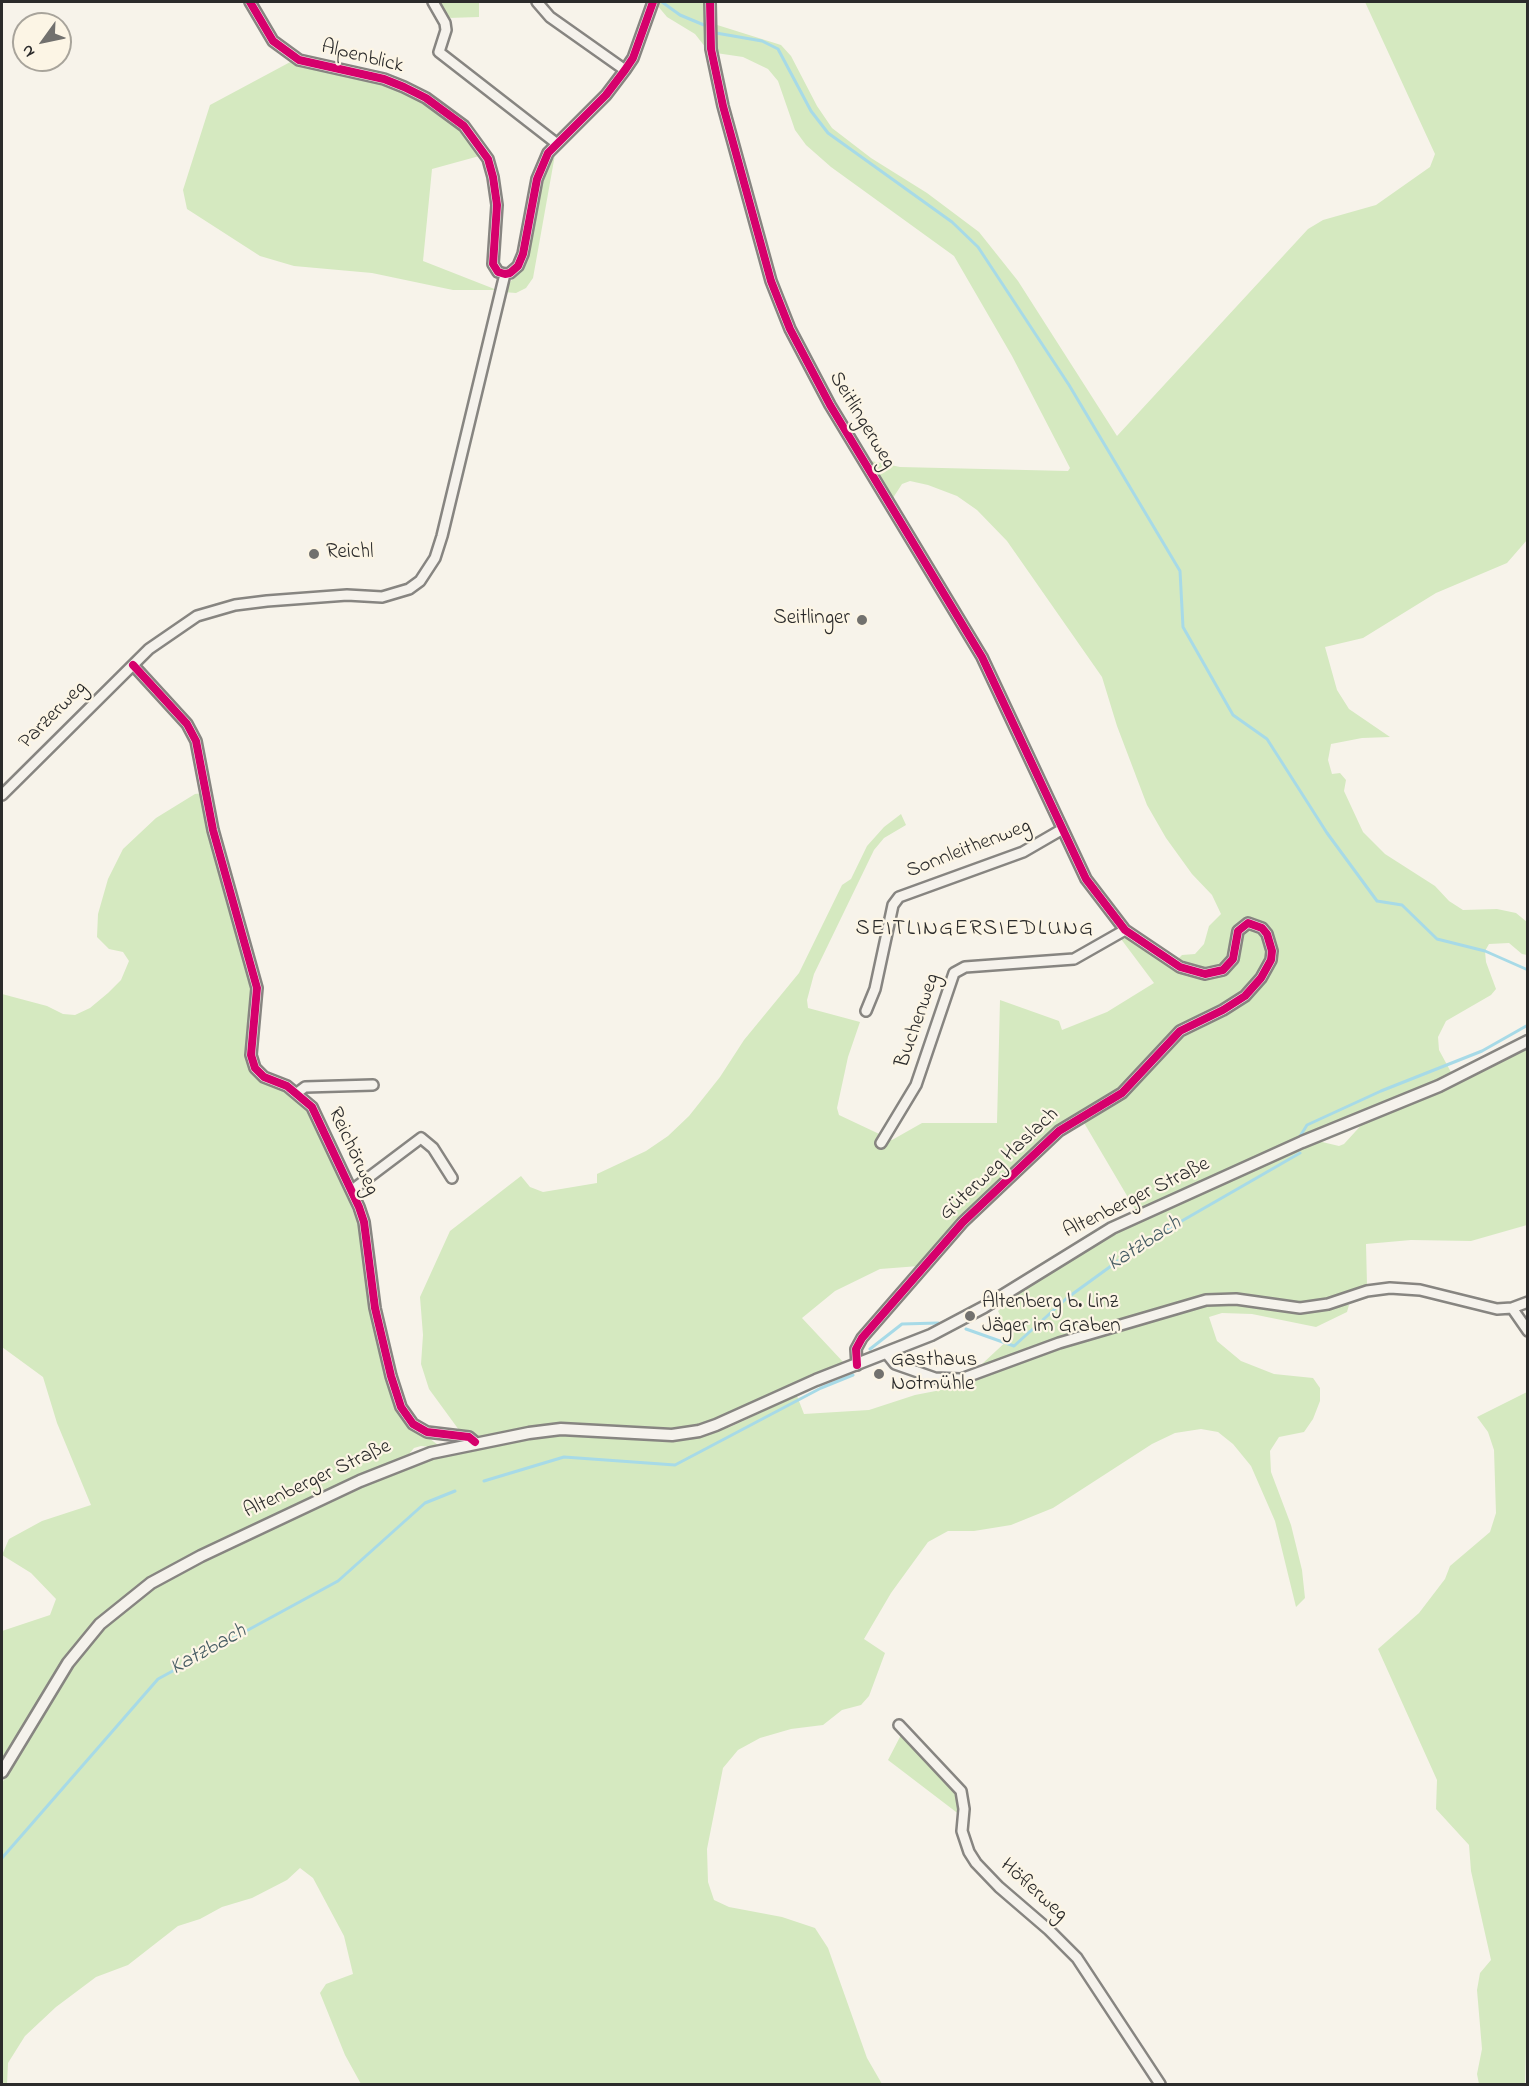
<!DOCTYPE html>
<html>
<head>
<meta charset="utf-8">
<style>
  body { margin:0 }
  #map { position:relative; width:1529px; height:2086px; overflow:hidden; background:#f7f3ea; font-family:"Indie Flower",sans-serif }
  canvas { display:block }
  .frame { position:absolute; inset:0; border:3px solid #2b2b2b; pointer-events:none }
  .north { position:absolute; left:12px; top:12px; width:60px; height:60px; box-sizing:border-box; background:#fcf5e5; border:2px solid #a8a49b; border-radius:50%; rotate:237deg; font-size:16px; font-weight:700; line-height:24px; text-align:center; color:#2b2b2b }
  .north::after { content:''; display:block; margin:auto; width:21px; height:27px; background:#72716e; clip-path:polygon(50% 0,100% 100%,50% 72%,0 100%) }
</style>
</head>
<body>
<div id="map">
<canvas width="1529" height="2086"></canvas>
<div class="frame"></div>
<div class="north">N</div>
</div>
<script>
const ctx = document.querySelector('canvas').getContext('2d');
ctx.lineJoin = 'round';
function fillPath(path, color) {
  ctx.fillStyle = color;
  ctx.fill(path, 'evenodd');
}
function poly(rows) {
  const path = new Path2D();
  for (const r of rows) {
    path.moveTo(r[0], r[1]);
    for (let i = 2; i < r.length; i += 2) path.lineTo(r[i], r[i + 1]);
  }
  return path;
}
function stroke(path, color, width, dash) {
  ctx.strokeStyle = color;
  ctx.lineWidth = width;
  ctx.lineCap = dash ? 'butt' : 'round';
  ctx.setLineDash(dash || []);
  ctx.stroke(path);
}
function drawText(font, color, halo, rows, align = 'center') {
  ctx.font = font + ' "Indie Flower",sans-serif';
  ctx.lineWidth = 4.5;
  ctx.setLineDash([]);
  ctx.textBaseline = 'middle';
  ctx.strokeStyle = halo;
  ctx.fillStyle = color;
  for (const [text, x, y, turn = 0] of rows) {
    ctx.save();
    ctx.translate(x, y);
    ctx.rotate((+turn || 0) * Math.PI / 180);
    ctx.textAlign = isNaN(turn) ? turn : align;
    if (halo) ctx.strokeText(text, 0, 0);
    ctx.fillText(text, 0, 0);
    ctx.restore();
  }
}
const green = poly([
  [439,2,479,2,479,17,448,18],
  [659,2,706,2,706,48,695,34,667,17,657,5],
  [1365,2,1527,2,1527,540,1507,563,1436,593,1363,638,1325,647,1337,690,1349,709,1390,737,1362,738,1331,744,1328,760,1332,774,1340,773,1346,780,1344,791,1363,832,1385,854,1435,886,1449,901,1463,910,1497,909,1516,913,1527,922,1527,955,1522,954,1509,943,1489,944,1485,951,1486,962,1496,989,1491,995,1446,1021,1438,1037,1439,1050,1452,1074,1136,1211,1080,1116,919,1266,880,1269,835,1291,802,1318,845,1364,696,1426,666,1429,575,1424,541,1426,467,1441,429,1389,421,1364,423,1335,420,1297,450,1231,521,1176,530,1187,543,1192,597,1183,597,1174,646,1151,668,1136,689,1116,720,1077,744,1040,799,973,842,885,851,879,867,846,884,827,901,814,906,825,884,838,874,850,814,974,807,1000,808,1008,860,1022,848,1057,837,1108,839,1115,892,1140,922,1123,997,1123,1000,1000,1059,1021,1062,1030,1107,1012,1154,983,1121,939,1129,938,1170,967,1182,955,1195,954,1204,944,1209,926,1221,914,1212,895,1192,874,1166,838,1147,805,1117,726,1102,677,1007,541,977,510,957,496,928,485,910,481,902,484,891,501,866,460,900,467,1068,471,1070,468,1012,356,954,256,831,167,806,145,795,130,778,81,768,69,743,57,716,53,714,24,781,45,791,56,817,106,832,128,871,158,927,193,979,232,1018,281,1117,436,1308,229,1323,220,1376,205,1430,167,1435,154],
  [294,60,303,66,381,81,408,92,454,121,483,155,432,169,423,261,497,290,453,290,372,273,294,266,260,256,187,209,183,190,210,105],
  [556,149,533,278,526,288,516,293,503,292,525,262,539,183],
  [203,793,253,990,248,1055,275,1085,294,1094,306,1108,329,1152,360,1229,369,1307,383,1370,391,1392,399,1407,421,1432,442,1448,421,1446,414,1448,409,1454,171,1565,130,1591,93,1624,76,1644,2,1762,2,1631,50,1615,56,1599,31,1573,2,1555,9,1539,42,1521,91,1505,57,1423,43,1377,2,1347,2,994,47,1006,63,1014,75,1015,90,1008,108,993,121,980,129,961,123,952,109,949,97,937,98,914,108,879,123,849,156,818,195,794],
  [1527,1047,1527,1225,1471,1241,1411,1240,1366,1244,1367,1285,1329,1300,1317,1300,1321,1306,1349,1305,1347,1312,1316,1327,1252,1314,1222,1313,1209,1317,1217,1341,1241,1361,1274,1374,1313,1378,1320,1388,1320,1401,1313,1419,1304,1432,1279,1437,1270,1451,1271,1472,1291,1525,1302,1570,1305,1598,1296,1607,1275,1521,1251,1466,1233,1444,1218,1432,1201,1429,1175,1433,1152,1444,1053,1508,1011,1525,974,1531,948,1531,928,1542,891,1593,864,1639,885,1653,869,1696,861,1705,842,1710,823,1725,791,1729,760,1738,738,1750,723,1768,707,1849,708,1882,714,1900,729,1907,782,1917,815,1928,828,1948,867,2058,882,2084,361,2084,345,2055,320,1993,326,1984,353,1974,344,1936,313,1878,300,1868,287,1880,252,1898,222,1907,200,1919,178,1926,128,1965,96,1977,56,2007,25,2036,8,2063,7,2084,2,2084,2,1783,59,1685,93,1638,123,1608,157,1584,305,1511,413,1464,442,1455,540,1437,576,1435,663,1441,700,1437,730,1427,797,1396,804,1414,869,1410,915,1395,946,1389,982,1364,1011,1337,998,1311,1021,1290,1101,1240,1305,1146,1318,1141,1339,1146,1344,1144,1365,1121,1489,1069],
  [1527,1392,1528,1973,1525,2084,1479,2084,1477,2074,1482,2049,1477,1990,1480,1973,1491,1960,1471,1871,1469,1845,1436,1809,1437,1780,1378,1649,1419,1613,1445,1579,1450,1566,1490,1532,1496,1513,1494,1450,1488,1432,1477,1417],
  [902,1733,957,1791,960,1815,888,1760]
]);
const stream = poly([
  [662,2,680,15,704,25],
  [716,33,762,41,778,49,811,111,828,133,952,222,978,247,1069,385,1180,571,1183,627,1233,715,1267,739,1327,833,1377,901,1402,905,1437,939,1485,951,1528,970],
  [1299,1138,1307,1125,1381,1091,1482,1051,1528,1025],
  [966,1329,1014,1346,1067,1298,1140,1245,1300,1153],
  [870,1349,902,1324,938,1323],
  [484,1481,564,1457,675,1465,821,1388,853,1375],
  [2,1858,158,1679,338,1581,425,1503,455,1491]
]);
const minor = poly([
  [250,2,273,41,299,60,384,79,404,87,426,98,464,126,488,159,493,177,497,205,493,264,498,272,505,274,510,273,518,266,523,254,537,179,548,153,606,95,625,70,633,58,653,2],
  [433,2,445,23,446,30,439,52,556,143],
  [537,2,550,17,625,70],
  [710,2,711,49,723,106,771,281,790,329,830,405,982,657,1086,879,1125,930,1180,967,1205,974,1223,970,1233,959,1238,931,1248,923,1262,928,1267,934,1272,951,1271,960,1261,978,1245,996,1223,1010,1180,1031,1122,1093,1059,1131,963,1222,862,1338,856,1349,857,1365],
  [133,665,187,724,196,741,213,830,257,988,251,1055,255,1068,264,1077,287,1086,312,1107,359,1207,364,1222,375,1308,391,1376,401,1407,413,1424,427,1432,469,1437,475,1442],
  [2,795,149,649,197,616,235,605,267,601,347,595,382,597,409,589,420,581,435,558,442,536,505,274],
  [866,1011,875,989,893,905,899,897,1023,852,1061,830],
  [297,1093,305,1087,373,1085],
  [881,1143,916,1085,954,973,965,967,1074,959,1125,930],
  [352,1190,421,1138,433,1148,452,1178],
  [1512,1308,1528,1302],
  [887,1354,895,1364,935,1378,961,1379,1059,1343,1206,1300,1236,1299,1300,1308,1328,1304,1367,1291,1390,1288,1420,1290,1497,1309,1512,1308,1528,1331],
  [899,1725,961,1791,964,1809,962,1831,969,1852,976,1863,999,1887,1049,1930,1077,1958,1160,2084]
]);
const tertiary = poly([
  [2,1772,68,1663,100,1624,151,1583,201,1556,360,1481,431,1453,529,1433,561,1429,672,1435,699,1431,716,1425,816,1380,931,1335,984,1307,1112,1228,1302,1142,1439,1086,1528,1041]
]);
const cycleway = poly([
  [250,2,273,41,299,60,384,79,404,87,426,98,464,126,488,159,493,177,497,205,493,264,498,272,505,274,510,273,518,266,523,254,537,179,548,153,606,95,625,70,633,58,653,2],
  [710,2,711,49,723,106,771,281,790,329,830,405,982,657,1086,879,1125,930,1180,967,1205,974,1223,970,1233,959,1238,931,1248,923,1262,928,1267,934,1272,951,1271,960,1261,978,1245,996,1223,1010,1180,1031,1122,1093,1059,1131,963,1222,862,1338,856,1349,857,1365],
  [133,665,187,724,196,741,213,830,257,988,251,1055,255,1068,264,1077,287,1086,312,1107,359,1207,364,1222,375,1308,391,1376,401,1407,413,1424,427,1432,469,1437,475,1442]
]);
const markers = [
  [314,554,6,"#72716e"],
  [862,620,6,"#72716e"],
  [970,1316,6,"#72716e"],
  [879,1374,6,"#72716e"]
];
const streetNames = [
  ["Alpenblick",362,58,14],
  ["Seitlingerweg",861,421,59],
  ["Parzerweg",54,716,-45],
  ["Sonnleithenweg",969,850,-21],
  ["Buchenweg",919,1021,-71],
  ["Reichörweg",352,1152,65],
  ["Güterweg Haslach",1000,1165,-43],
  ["Altenberger Straße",1137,1199,-26],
  ["Altenberger Straße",318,1480,-25],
  ["Höflerweg",1033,1891,42]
];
const poiNames = [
  ["Reichl",326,554],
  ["Seitlinger",850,620,"right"],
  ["Altenberg b. Linz",982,1304],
  ["Jäger im Graben",982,1328],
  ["Gasthaus",891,1362],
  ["Notmühle",891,1386]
];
const neighbourhoodNames = [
  ["SEITLINGERSIEDLUNG",975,930]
];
const waterNames = [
  ["Katzbach",1145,1245,-33],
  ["Katzbach",209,1651,-29]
];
fillPath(green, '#d5e9c0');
stroke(stream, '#a7dae7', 3);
stroke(minor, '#878581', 14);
stroke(tertiary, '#878581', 15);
stroke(minor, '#f5f2ec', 9);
stroke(tertiary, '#f5f2ec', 10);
stroke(cycleway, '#d6006c', 8);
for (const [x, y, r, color] of markers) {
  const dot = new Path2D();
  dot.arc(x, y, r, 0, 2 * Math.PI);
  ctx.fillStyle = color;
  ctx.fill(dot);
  stroke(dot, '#fcf5e5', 2);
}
drawText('21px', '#2b2b2b', '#fcf5e5', streetNames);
drawText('21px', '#2b2b2b', '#fcf5e5', poiNames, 'left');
ctx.letterSpacing = '1.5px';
drawText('22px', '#2b2b2b', '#fcf5e5', neighbourhoodNames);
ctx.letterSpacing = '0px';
drawText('italic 22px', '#465c63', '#fcf5e5', waterNames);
</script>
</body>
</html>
